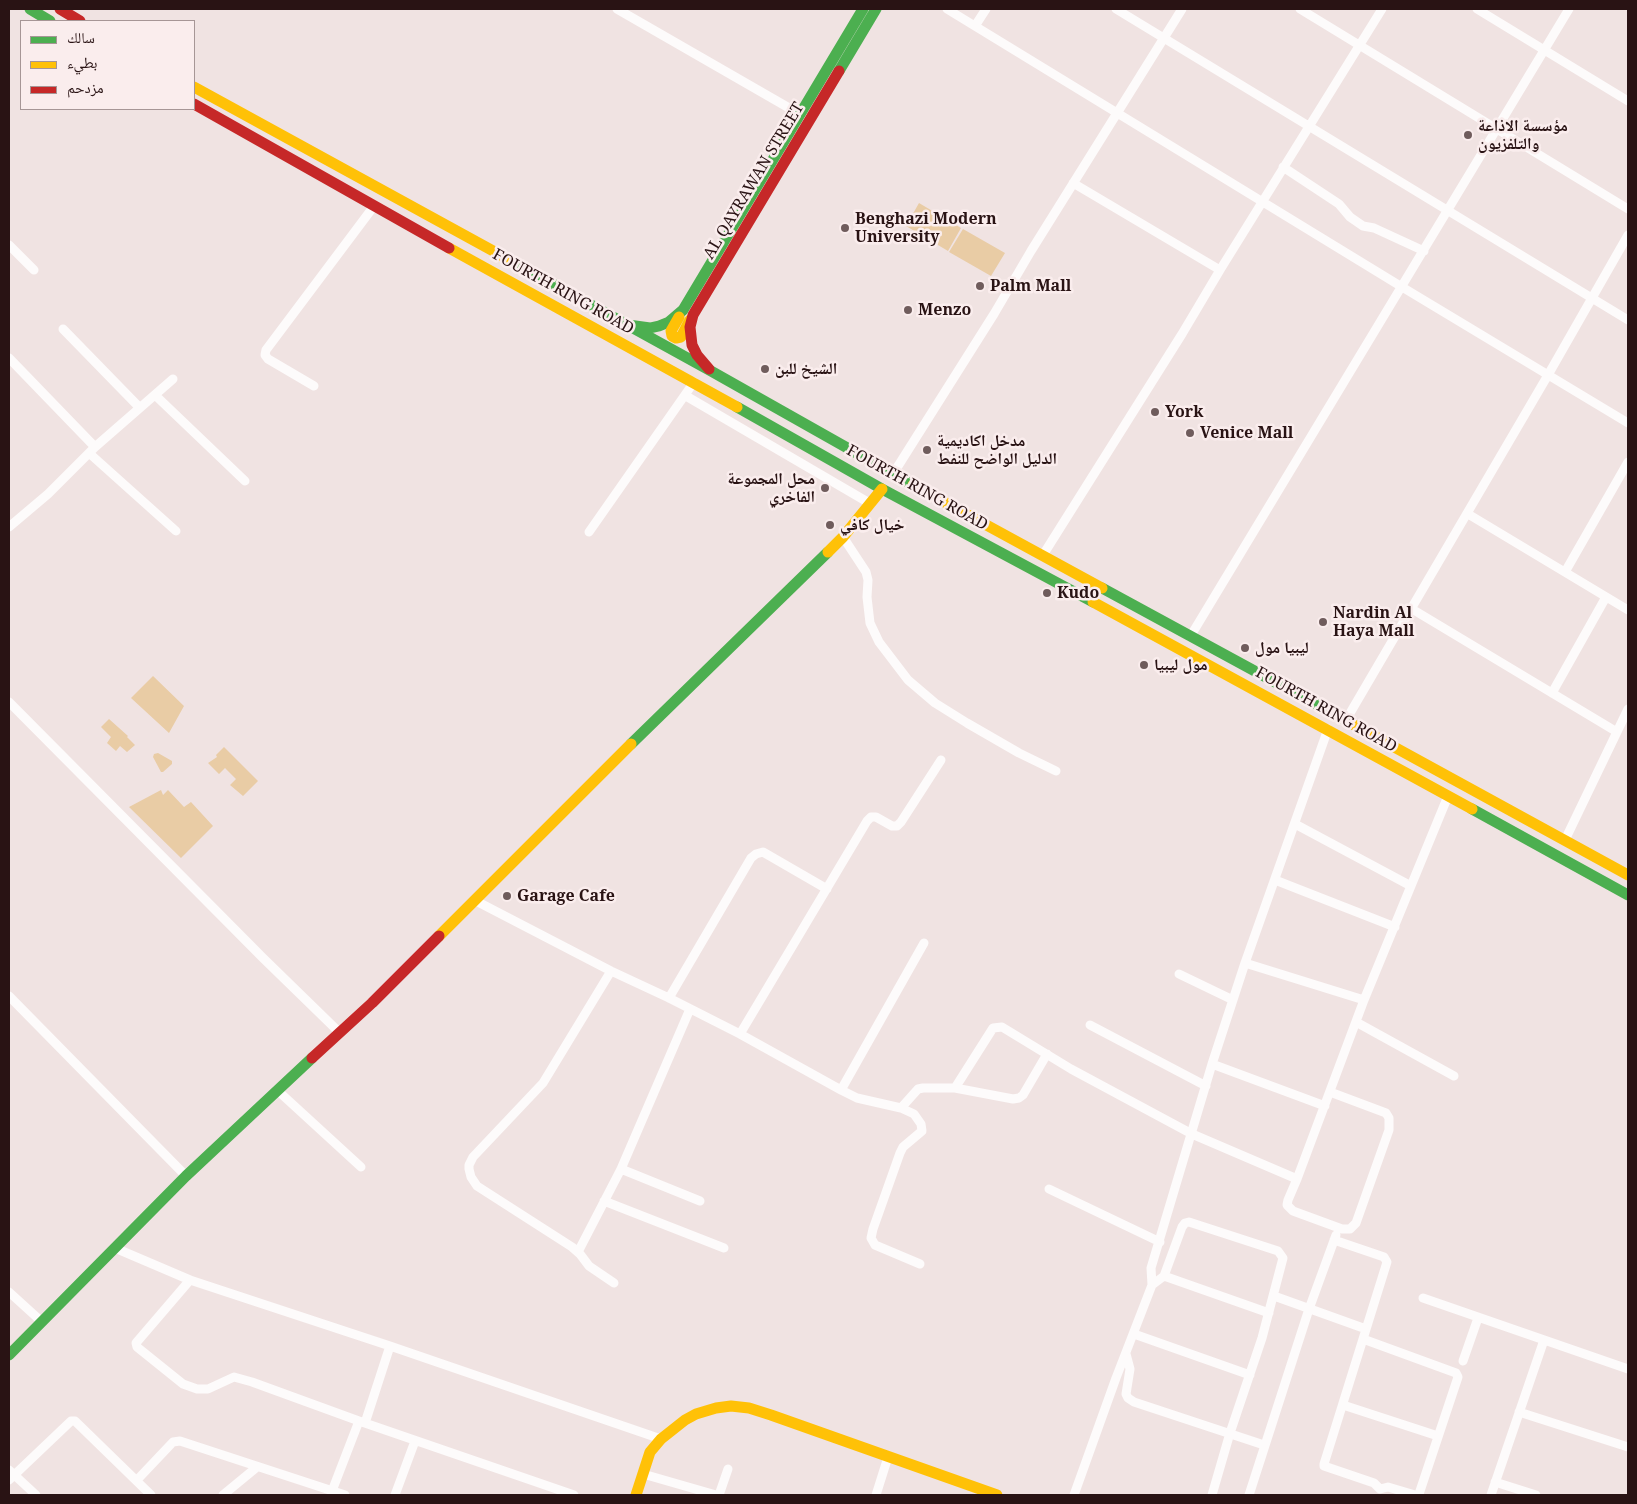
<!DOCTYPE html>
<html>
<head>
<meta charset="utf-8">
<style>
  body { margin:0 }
  #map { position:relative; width:1637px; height:1504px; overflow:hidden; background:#f0e3e2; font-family:"Noto Serif","Noto Naskh Arabic",serif }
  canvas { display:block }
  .frame { position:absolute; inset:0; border:10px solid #291314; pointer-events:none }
  .legend { position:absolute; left:20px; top:20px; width:175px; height:90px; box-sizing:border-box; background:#faeded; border:1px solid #a69696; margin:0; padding:6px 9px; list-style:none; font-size:15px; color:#291314 }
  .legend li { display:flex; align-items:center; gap:10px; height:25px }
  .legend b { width:25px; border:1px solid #a69696 }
</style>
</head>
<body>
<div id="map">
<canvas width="1637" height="1504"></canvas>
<div class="frame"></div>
<ul class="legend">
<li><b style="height:6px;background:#4caf50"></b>سالك</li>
<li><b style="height:6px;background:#ffc107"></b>بطيء</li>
<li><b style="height:6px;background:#c62828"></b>مزدحم</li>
</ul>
</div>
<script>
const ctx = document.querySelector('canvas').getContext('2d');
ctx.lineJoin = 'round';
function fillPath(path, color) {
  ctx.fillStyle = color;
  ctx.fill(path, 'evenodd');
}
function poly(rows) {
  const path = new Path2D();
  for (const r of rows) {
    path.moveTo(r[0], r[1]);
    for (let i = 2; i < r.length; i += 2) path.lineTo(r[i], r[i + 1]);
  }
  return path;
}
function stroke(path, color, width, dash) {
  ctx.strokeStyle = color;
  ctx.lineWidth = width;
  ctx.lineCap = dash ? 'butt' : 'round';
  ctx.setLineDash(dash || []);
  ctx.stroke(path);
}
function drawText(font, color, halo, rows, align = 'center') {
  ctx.font = font + ' "Noto Serif","Noto Naskh Arabic",serif';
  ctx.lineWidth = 5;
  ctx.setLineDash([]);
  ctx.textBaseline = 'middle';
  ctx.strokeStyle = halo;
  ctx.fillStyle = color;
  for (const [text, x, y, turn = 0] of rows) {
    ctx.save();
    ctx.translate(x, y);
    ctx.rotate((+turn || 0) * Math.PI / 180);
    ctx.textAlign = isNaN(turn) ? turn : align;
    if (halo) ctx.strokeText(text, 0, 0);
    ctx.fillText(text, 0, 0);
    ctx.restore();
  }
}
const green = poly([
  [919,203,961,228,948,251,906,226],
  [963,229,1005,253,991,276,949,252],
  [153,676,184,706,169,733,131,698],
  [109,719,128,736,127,737,135,745,127,752,120,746,116,751,107,743,111,737,101,727],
  [224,747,258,781,243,796,230,785,236,779,225,768,219,774,208,763,217,757,216,755],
  [158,753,172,761,172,764,163,772,161,772,153,757,154,754],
  [161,790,163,795,168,790,184,807,191,802,213,826,181,858,129,807]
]);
const street = poly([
  [617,9,803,116],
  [947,9,1402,287,1628,423],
  [1116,9,1628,320],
  [1300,9,1628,209],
  [1477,9,1628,101],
  [975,26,986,9],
  [1283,167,1339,204,1350,217,1363,226,1374,228,1424,251],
  [1073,183,1220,270,1382,9],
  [9,245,34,270],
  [63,329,140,408],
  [9,358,95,447],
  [314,386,268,359,265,355,266,350,374,206],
  [155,395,245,481],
  [686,396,871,504],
  [89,453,176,531],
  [893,474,994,314,1031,251,1182,9],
  [1468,514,1628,610],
  [9,527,48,494,95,447,173,379],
  [589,532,694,382],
  [843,537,866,572,868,580,867,597,870,623,879,642,908,680,935,703,967,723,1019,753,1056,771],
  [1043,555,1182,334,1220,270],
  [1565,572,1628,462],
  [1412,609,1617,732],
  [1190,637,1569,9],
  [1552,693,1606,597],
  [9,702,263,958,340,1033],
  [1346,720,1548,375,1628,235],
  [1295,824,1411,886],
  [1565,840,1628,709],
  [1275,880,1395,927],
  [476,901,611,971,669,998,740,1034,841,1090,857,1098,901,1108,914,1114,921,1124,922,1131,903,1147,900,1153,873,1229,871,1238,875,1245,920,1264],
  [1245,963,1364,1000],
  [611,971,543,1083,473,1157,469,1165,469,1169,471,1177,477,1186,572,1247,580,1254,589,1266,614,1283],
  [1179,974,1233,1000],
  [9,996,186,1176],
  [669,998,751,858,756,854,763,852,827,889],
  [1356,1022,1454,1076],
  [1090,1025,1206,1086],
  [740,1034,867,821,871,817,876,817,892,826,897,826,901,822,941,760],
  [1212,1064,1325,1106],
  [955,1088,1013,1099,1019,1098,1023,1095,1047,1054],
  [277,1090,361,1167],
  [841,1090,924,943],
  [1330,1092,1386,1113,1389,1118,1389,1130,1356,1223,1350,1229,1342,1229,1293,1211,1287,1205,1288,1200,1297,1179,1364,1000,1448,796],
  [901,1108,918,1089,923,1088,955,1088,993,1028,1002,1027,1071,1069,1192,1134,1297,1179],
  [621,1169,700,1201],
  [1049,1189,1160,1242],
  [604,1201,724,1248],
  [1334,1240,1384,1257,1387,1262,1324,1464,1324,1466,1374,1483,1380,1489],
  [115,1248,190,1280],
  [578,1252,621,1169,690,1009],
  [1164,1276,1269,1313],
  [1152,1285,1164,1276,1182,1227,1185,1223,1189,1222,1278,1251,1283,1258,1262,1338,1230,1433,1212,1495],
  [9,1292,42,1322],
  [1274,1296,1366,1329],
  [1423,1298,1628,1369],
  [1134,1334,1250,1375],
  [1363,1339,1456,1373,1458,1377,1419,1494,1415,1495,1388,1487,1380,1489],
  [1126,1354,1130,1369,1126,1394,1128,1398,1134,1402,1264,1445],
  [1463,1361,1478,1318],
  [1343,1405,1438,1436],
  [1519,1412,1628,1447],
  [365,1423,390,1346],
  [9,1470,36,1495],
  [643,1474,716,1495],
  [9,1480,71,1421,75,1421,151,1495],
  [137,1480,173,1442,180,1441,345,1495],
  [1495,1482,1536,1495],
  [332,1491,359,1421],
  [223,1495,257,1467],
  [395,1495,415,1441],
  [574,1495,359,1421,252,1382,234,1377,208,1389,197,1389,183,1384,137,1347,136,1343,190,1280,390,1346,661,1439],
  [719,1495,728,1469],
  [876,1495,888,1457],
  [1074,1495,1116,1378,1152,1285,1151,1268,1212,1064,1245,963,1328,729],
  [1249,1495,1309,1309,1336,1235],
  [1491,1495,1544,1340]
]);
const fast = poly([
  [30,9,50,21],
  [839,71,876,9],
  [506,258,711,371,913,485],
  [628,325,650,328,659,326,669,322,683,310,863,9],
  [737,407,882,489,1093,602],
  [1102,588,1354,725],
  [631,744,828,552],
  [1472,809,1628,895],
  [9,1355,186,1176,312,1058]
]);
const slow = poly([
  [194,87,506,258],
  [449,248,737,407],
  [679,317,671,331,672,336,676,338,681,337,690,320],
  [913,485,1102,588],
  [828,552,843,537,882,489],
  [1093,602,1472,809],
  [1354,725,1628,875],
  [439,936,631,744],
  [636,1495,650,1452,661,1439,685,1420,696,1414,716,1408,731,1406,749,1408,771,1415,997,1495]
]);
const jam = poly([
  [60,9,80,21],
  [194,104,449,248],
  [709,369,697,355,692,345,690,327,693,315,839,71],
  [312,1058,372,1003,439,936]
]);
const markers = [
  [1468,135,5,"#6f5c5c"],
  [845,228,5,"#6f5c5c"],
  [980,286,5,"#6f5c5c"],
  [908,310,5,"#6f5c5c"],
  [765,369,5,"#6f5c5c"],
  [1155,412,5,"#6f5c5c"],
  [1190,433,5,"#6f5c5c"],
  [927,450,5,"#6f5c5c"],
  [825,488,5,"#6f5c5c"],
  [830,525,5,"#6f5c5c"],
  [1047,593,5,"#6f5c5c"],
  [1323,622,5,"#6f5c5c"],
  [1245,648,5,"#6f5c5c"],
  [1144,665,5,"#6f5c5c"],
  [507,896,5,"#6f5c5c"]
];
const poiNames = [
  ["مؤسسة الاذاعة",1478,126],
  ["والتلفزيون",1478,144],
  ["Benghazi Modern",855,219],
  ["University",855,237],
  ["Palm Mall",990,286],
  ["Menzo",918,310],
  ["الشيخ للبن",775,369],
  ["York",1165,412],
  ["Venice Mall",1200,433],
  ["مدخل اكاديمية",937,441],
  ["الدليل الواضح للنفط",937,459],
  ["محل المجموعة",815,479,"right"],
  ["الفاخري",815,497,"right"],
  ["خيال كافي",840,525],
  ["Kudo",1057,593],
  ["Nardin Al",1333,613],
  ["Haya Mall",1333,631],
  ["ليبيا مول",1255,648],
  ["مول ليبيا",1154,665],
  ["Garage Cafe",517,896]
];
const streetNames = [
  ["AL QAYRAWAN STREET",754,181,-59],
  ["FOURTH RING ROAD",563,292,29],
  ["FOURTH RING ROAD",917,488,29],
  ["FOURTH RING ROAD",1326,710,29]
];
fillPath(green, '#e9cca5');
stroke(street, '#fdfbfb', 9);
stroke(fast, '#4caf50', 11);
stroke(slow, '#ffc107', 11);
stroke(jam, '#c62828', 11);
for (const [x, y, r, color] of markers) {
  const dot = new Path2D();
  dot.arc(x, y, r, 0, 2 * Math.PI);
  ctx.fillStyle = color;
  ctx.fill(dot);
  stroke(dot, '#faeded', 2);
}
drawText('bold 16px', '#291314', '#faeded', poiNames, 'left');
drawText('16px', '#291314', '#faeded', streetNames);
</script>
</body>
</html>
